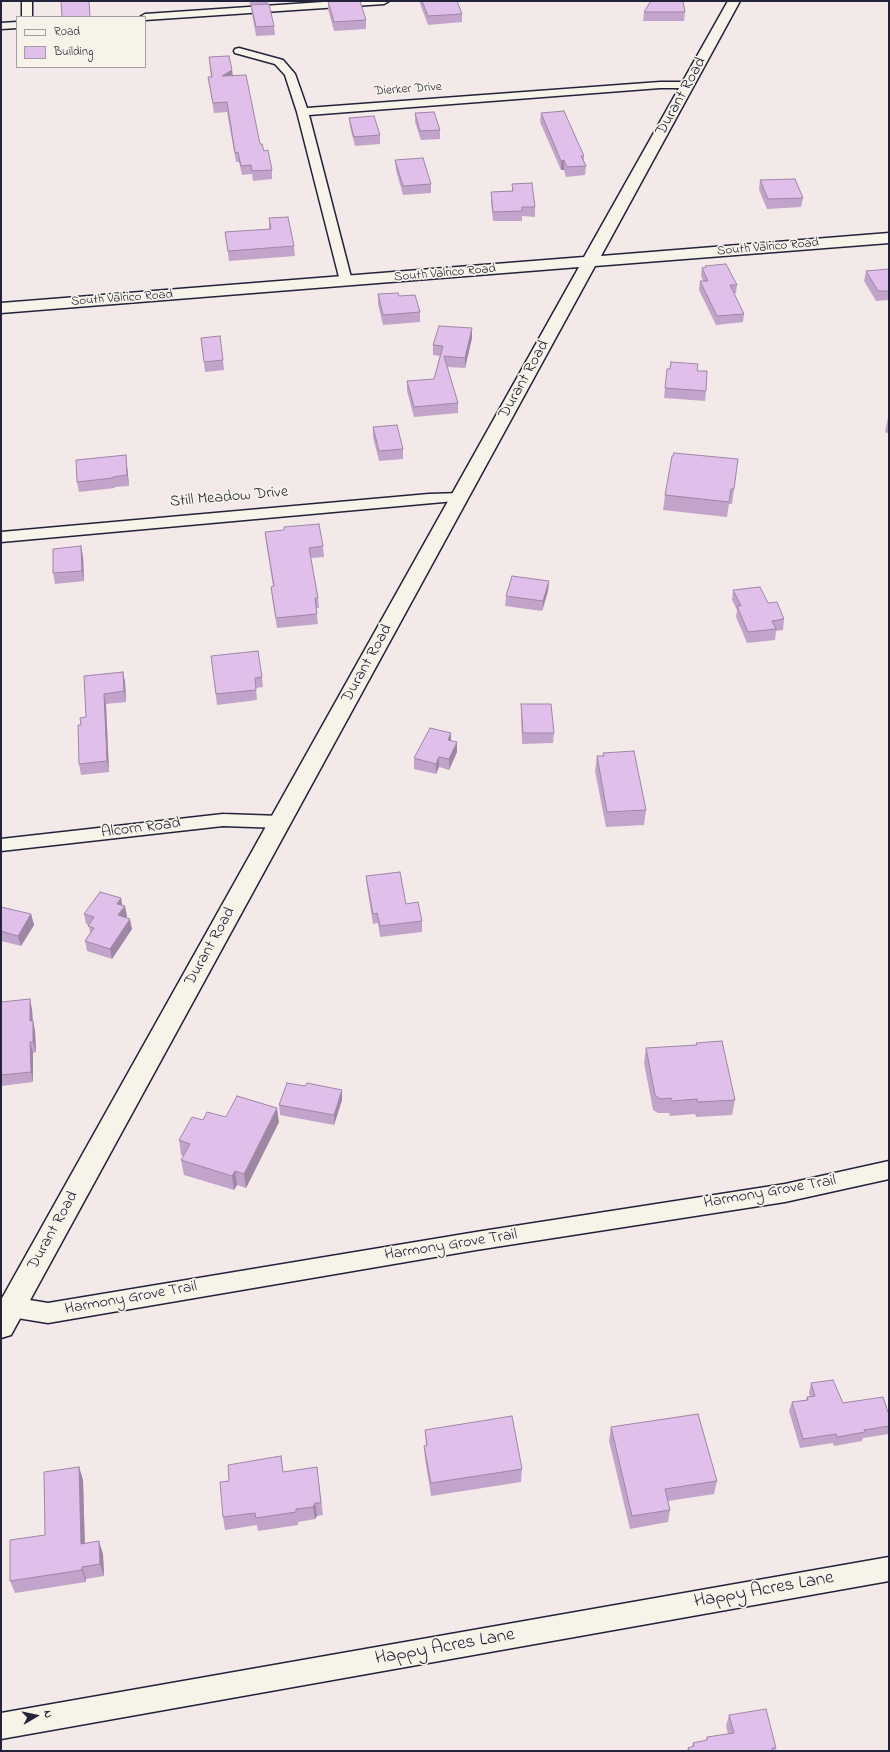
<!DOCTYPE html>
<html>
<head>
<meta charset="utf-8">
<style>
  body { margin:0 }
  #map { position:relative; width:890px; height:1752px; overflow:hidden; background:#f3e9e9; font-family:"Indie Flower",sans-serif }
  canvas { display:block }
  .frame { position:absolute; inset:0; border:2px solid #22223b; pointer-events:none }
  .legend { position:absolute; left:16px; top:16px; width:130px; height:52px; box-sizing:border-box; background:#f7f3e8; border:1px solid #a29fa3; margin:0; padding:5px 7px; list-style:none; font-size:12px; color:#22223b }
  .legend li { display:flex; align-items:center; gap:8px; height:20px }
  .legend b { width:20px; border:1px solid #a29fa3 }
  .north { position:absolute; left:16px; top:1696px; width:40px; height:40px; -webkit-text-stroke:3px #f7f3e8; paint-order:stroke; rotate:81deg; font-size:11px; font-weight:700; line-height:16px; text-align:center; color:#22223b }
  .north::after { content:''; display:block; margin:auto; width:14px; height:18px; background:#22223b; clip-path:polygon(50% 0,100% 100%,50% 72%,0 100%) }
</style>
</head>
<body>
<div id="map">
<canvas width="890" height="1752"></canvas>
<div class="frame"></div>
<ul class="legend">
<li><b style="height:5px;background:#f7f3e8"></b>Road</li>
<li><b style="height:11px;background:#e1bfeb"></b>Building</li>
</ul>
<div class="north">N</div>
</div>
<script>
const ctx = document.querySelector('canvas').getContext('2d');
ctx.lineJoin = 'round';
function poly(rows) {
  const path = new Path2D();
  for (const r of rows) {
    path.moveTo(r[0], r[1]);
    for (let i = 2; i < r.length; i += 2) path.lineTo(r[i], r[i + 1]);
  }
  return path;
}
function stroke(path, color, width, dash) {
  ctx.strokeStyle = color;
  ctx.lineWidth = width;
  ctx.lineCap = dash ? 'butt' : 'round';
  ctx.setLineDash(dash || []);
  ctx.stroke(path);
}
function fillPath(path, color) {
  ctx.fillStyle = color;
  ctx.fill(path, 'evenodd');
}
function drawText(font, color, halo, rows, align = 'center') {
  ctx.font = font + ' "Indie Flower",sans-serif';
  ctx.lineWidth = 3.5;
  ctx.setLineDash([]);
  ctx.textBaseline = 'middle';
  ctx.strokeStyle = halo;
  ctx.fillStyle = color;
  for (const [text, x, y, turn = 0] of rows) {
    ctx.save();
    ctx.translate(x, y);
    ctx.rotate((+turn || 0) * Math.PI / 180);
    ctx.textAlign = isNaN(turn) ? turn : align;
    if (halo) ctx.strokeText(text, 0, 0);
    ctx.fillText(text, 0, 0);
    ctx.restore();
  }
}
const street = poly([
  [22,1,32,1,32,17,22,17,22,1],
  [338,1,389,1,384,4,145,20,145,17,140,17,145,14,338,1],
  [17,22,17,28,1,29,1,23,17,22],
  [239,48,283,60,295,74,307,108,660,82,688,82,693,85,688,88,660,88,309,115,352,281,350,284,346,285,342,284,340,281,297,112,285,75,275,64,235,53,234,51,235,49,239,48],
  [461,493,466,494,468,497,466,500,1,542,1,532,429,494,461,493],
  [223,814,281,816,287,818,290,822,287,826,281,828,223,826,1,851,1,839,223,814],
  [889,1161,889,1179,785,1202,476,1250,48,1323,11,1317,3,1314,1,1309,3,1300,11,1297,48,1303,476,1232,785,1184,889,1161],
  [889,1557,889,1581,1,1739,1,1713,889,1557]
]);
const secondary = poly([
  [728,1,740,1,601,256,889,233,889,243,595,266,11,1335,1,1338,1,1300,579,267,1,313,1,303,584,257,728,1]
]);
const wall = poly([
  [249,1,268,1,268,4,250,5],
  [328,1,366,20,366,29,334,31,328,9],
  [419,1,457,1,462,14,462,22,428,25],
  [251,5,274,26,275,35,256,36,252,14],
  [644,12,685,12,684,21,643,21],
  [209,57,232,70,233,76,260,144,264,151,272,170,272,179,253,181,252,174,242,175,239,162,236,162,227,112,214,113,208,77,211,77],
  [415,113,440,130,440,139,421,140,415,122],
  [541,113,584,156,584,161,586,166,585,175,566,177,564,170,561,170,540,122],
  [349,118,380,135,380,144,355,146,350,127],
  [395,160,431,184,431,193,403,195,396,170],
  [760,180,803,198,801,207,767,209,759,190],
  [512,184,535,207,535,217,522,216,522,221,493,221,491,201,491,192,512,191],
  [269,218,294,246,295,256,229,261,225,232,269,229],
  [705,266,737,285,736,293,734,294,744,314,743,322,716,325,699,290,700,281,703,281,701,276,702,268,705,268],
  [889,270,889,300,876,301,864,281,866,271],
  [378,294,399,296,420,312,420,322,383,325,378,304],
  [201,338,223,360,224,370,205,372],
  [472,338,465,368,447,367,458,403,458,413,414,417,407,391,407,381,434,379,440,356,433,355,433,345],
  [671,362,706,391,705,401,664,398,667,369,670,369],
  [889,416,889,434,885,432,888,417],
  [373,427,403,449,403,459,379,461,373,437],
  [126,455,129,486,115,487,115,488,79,492,77,482],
  [738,459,732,504,729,504,727,517,663,510,665,495],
  [265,532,323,546,324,557,311,558,318,598,319,608,316,608,318,624,277,628,272,597,271,587,273,586,266,542],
  [81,546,83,557,84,581,55,584,53,573],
  [549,581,548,591,542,611,505,606,506,596],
  [733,590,768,603,784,619,783,630,776,631,775,640,747,643,736,617,737,610,732,600],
  [211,656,262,677,263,687,256,688,257,700,217,705],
  [123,672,125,682,126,702,106,704,109,772,81,775,79,764,81,725,86,717,84,676],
  [521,704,554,733,553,743,522,744,521,715],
  [451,733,451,740,457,752,449,770,439,767,436,774,414,769,414,758],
  [603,753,646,810,644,825,606,827,595,771,597,756,603,756],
  [366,876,406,904,422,921,422,932,380,937,378,923,373,924,367,887],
  [121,898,122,905,127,916,126,918,132,929,112,959,87,951,85,941,90,933,89,925,86,924,84,914],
  [1,907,31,914,34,925,21,946,1,941],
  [1,1002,32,1009,33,1021,35,1031,36,1052,33,1053,33,1082,1,1086],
  [696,1043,735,1100,732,1115,696,1117,695,1114,670,1116,669,1113,658,1113,653,1110,644,1063,646,1048,696,1045],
  [305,1086,342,1090,342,1100,334,1125,280,1115,279,1105],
  [226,1117,279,1122,246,1188,237,1185,234,1190,184,1175,181,1160,184,1156,181,1155,179,1140,203,1120],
  [811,1383,843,1403,889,1415,889,1434,863,1438,862,1441,834,1446,833,1443,800,1448,789,1411,792,1402,806,1400,807,1397,810,1396,809,1393],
  [611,1427,717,1481,714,1494,668,1501,670,1510,668,1522,630,1529,609,1441],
  [425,1430,522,1469,521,1482,431,1496,425,1459,424,1446,426,1445],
  [79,1467,83,1480,85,1543,103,1554,104,1576,86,1579,86,1582,15,1593,10,1581,45,1535],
  [317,1467,323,1515,317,1516,315,1519,298,1522,298,1525,258,1531,257,1525,225,1530,223,1517,283,1472],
  [729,1715,776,1748,775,1751,687,1751,688,1748,692,1747,693,1743,706,1741,707,1737,728,1734,726,1726]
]);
const shadedWall = poly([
  [232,70,233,80,222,76],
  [564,160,564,170,561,170,561,161],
  [472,328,472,338,465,368,465,358],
  [126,455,127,465,129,486,127,475],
  [81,546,83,557,84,581,82,571],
  [549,581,548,591,542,611,543,601],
  [123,672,125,682,126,702,124,691],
  [104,694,106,704,109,772,107,761],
  [451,733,451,743,448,740],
  [457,742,457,752,449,770,449,759],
  [439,757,439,767,436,774,436,764],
  [121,898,123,909,117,904],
  [125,906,127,916,120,926,118,915],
  [31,914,34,925,21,946,18,936],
  [130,919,132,929,112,959,110,949],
  [30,999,32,1009,33,1032,30,1021],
  [33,1021,35,1031,36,1052,33,1042],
  [30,1042,33,1053,33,1082,31,1072],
  [342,1090,342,1100,334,1125,334,1115],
  [277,1108,279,1122,246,1188,244,1174],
  [235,1171,237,1185,234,1190,232,1176],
  [79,1467,83,1480,85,1556,81,1544],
  [315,1503,317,1516,315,1519,313,1507],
  [99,1541,103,1554,104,1576,100,1564],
  [82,1567,86,1579,86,1582,82,1570]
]);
const building = poly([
  [61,1,89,1,90,17,62,17,61,1],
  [328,1,360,1,366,20,334,22,328,1],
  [422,1,457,1,462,14,428,16,422,1],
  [651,1,683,1,685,12,644,12,651,1],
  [269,4,274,26,256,27,251,5,269,4],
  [229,56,232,70,222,76,246,75,260,144,262,144,264,151,268,150,272,170,252,171,251,165,241,166,238,152,235,153,227,102,213,103,208,77,212,77,209,57,229,56],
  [564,111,584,156,581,156,586,166,567,167,564,160,561,161,541,113,564,111],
  [434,112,440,130,420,131,415,113,434,112],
  [374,116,380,135,354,137,349,118,374,116],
  [423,158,431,184,403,186,395,160,423,158],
  [795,179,803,198,768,199,760,180,795,179],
  [532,183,535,207,522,207,522,211,493,212,491,192,513,191,512,184,532,183],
  [288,217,294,246,228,251,225,232,271,229,269,218,288,217],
  [726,264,737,285,730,285,744,314,717,316,700,281,708,281,702,268,706,267,705,266,726,264],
  [889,269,889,291,878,291,866,271,889,269],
  [398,293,399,296,415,295,420,312,383,315,378,294,398,293],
  [439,326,472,328,465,358,444,356,458,403,414,407,407,381,434,379,443,346,433,345,439,326],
  [220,336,223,360,204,362,201,338,220,336],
  [671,362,698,364,697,371,707,371,706,391,665,388,667,369,670,369,671,362],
  [397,425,403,449,379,451,373,427,397,425],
  [674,453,738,459,734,489,731,489,729,502,665,495,672,456,673,456,674,453],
  [126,455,127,475,113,477,113,478,77,482,76,460,126,455],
  [319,524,323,546,309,548,318,598,315,598,317,614,276,618,271,587,274,586,265,532,284,530,284,527,319,524],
  [81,546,82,571,53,573,53,549,81,546],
  [512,576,549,581,543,601,506,596,512,576],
  [760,587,768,603,777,602,784,619,772,621,776,629,748,632,737,606,741,606,733,590,760,587],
  [258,651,262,677,255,678,256,690,216,694,211,656,258,651],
  [123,672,124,691,104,694,107,761,79,764,78,725,81,725,80,718,86,717,84,676,123,672],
  [521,704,551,704,554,733,523,733,521,704],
  [430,728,451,733,448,740,457,742,449,759,439,757,436,764,414,758,430,728],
  [634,751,646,810,607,812,597,756,604,756,603,753,634,751],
  [400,872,406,904,418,902,422,921,380,926,377,913,373,914,366,876,400,872],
  [100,892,121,898,117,904,125,906,118,915,130,919,110,949,85,941,94,928,88,926,94,917,84,914,100,892],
  [1,907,31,914,18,936,1,931,1,907],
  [30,999,30,1021,33,1021,33,1042,30,1042,31,1072,1,1075,1,1002,30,999],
  [722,1041,735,1100,698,1102,697,1099,672,1101,671,1098,660,1099,655,1095,646,1048,697,1045,696,1043,722,1041],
  [287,1083,305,1086,307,1083,342,1090,334,1115,279,1105,287,1083],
  [237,1096,277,1108,244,1174,235,1171,232,1176,181,1160,190,1144,179,1140,192,1117,203,1120,207,1112,226,1117,237,1096],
  [833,1380,843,1403,883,1397,889,1415,889,1426,864,1430,865,1432,837,1437,836,1434,803,1439,792,1402,808,1400,807,1397,815,1396,811,1383,833,1380],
  [698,1414,717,1481,665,1489,670,1510,632,1516,611,1427,698,1414],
  [512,1416,522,1469,431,1483,424,1446,427,1445,425,1430,512,1416],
  [281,1456,283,1472,317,1467,321,1503,315,1503,313,1507,296,1509,296,1512,256,1518,255,1513,223,1517,220,1482,229,1481,228,1465,281,1456],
  [79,1467,81,1544,99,1541,100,1564,82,1567,82,1570,10,1581,10,1540,45,1535,44,1472,79,1467],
  [766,1709,776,1748,772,1748,772,1751,689,1751,688,1748,694,1746,693,1743,707,1740,707,1737,734,1733,729,1715,766,1709]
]);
const farStreetnames = [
  ["Dierker Drive",408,90,-4],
  ["South Valrico Road",768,248,-5],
  ["South Valrico Road",445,274,-5],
  ["South Valrico Road",122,299,-4]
];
const streetNames = [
  ["Durant Road",682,97,-61],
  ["Durant Road",525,380,-61],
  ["Still Meadow Drive",229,498,-5],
  ["Durant Road",368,664,-61],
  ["Alcorn Road",141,829,-7],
  ["Durant Road",211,947,-61],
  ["Harmony Grove Trail",770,1193,-10],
  ["Durant Road",54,1231,-61],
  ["Harmony Grove Trail",451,1246,-9],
  ["Harmony Grove Trail",131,1299,-10]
];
const nearStreetnames = [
  ["Happy Acres Lane",764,1591,-10],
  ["Happy Acres Lane",445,1648,-10]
];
stroke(street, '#22223b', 3);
stroke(secondary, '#22223b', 3);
fillPath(street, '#f7f3e8');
fillPath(secondary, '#f7f3e8');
fillPath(wall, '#c2a4ca');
fillPath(shadedWall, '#9e86a4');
fillPath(building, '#e1bfeb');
stroke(building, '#9e86a4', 1);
drawText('13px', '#22223b', '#f7f3e8', farStreetnames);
drawText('16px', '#22223b', '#f7f3e8', streetNames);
drawText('19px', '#22223b', '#f7f3e8', nearStreetnames);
</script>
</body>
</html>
